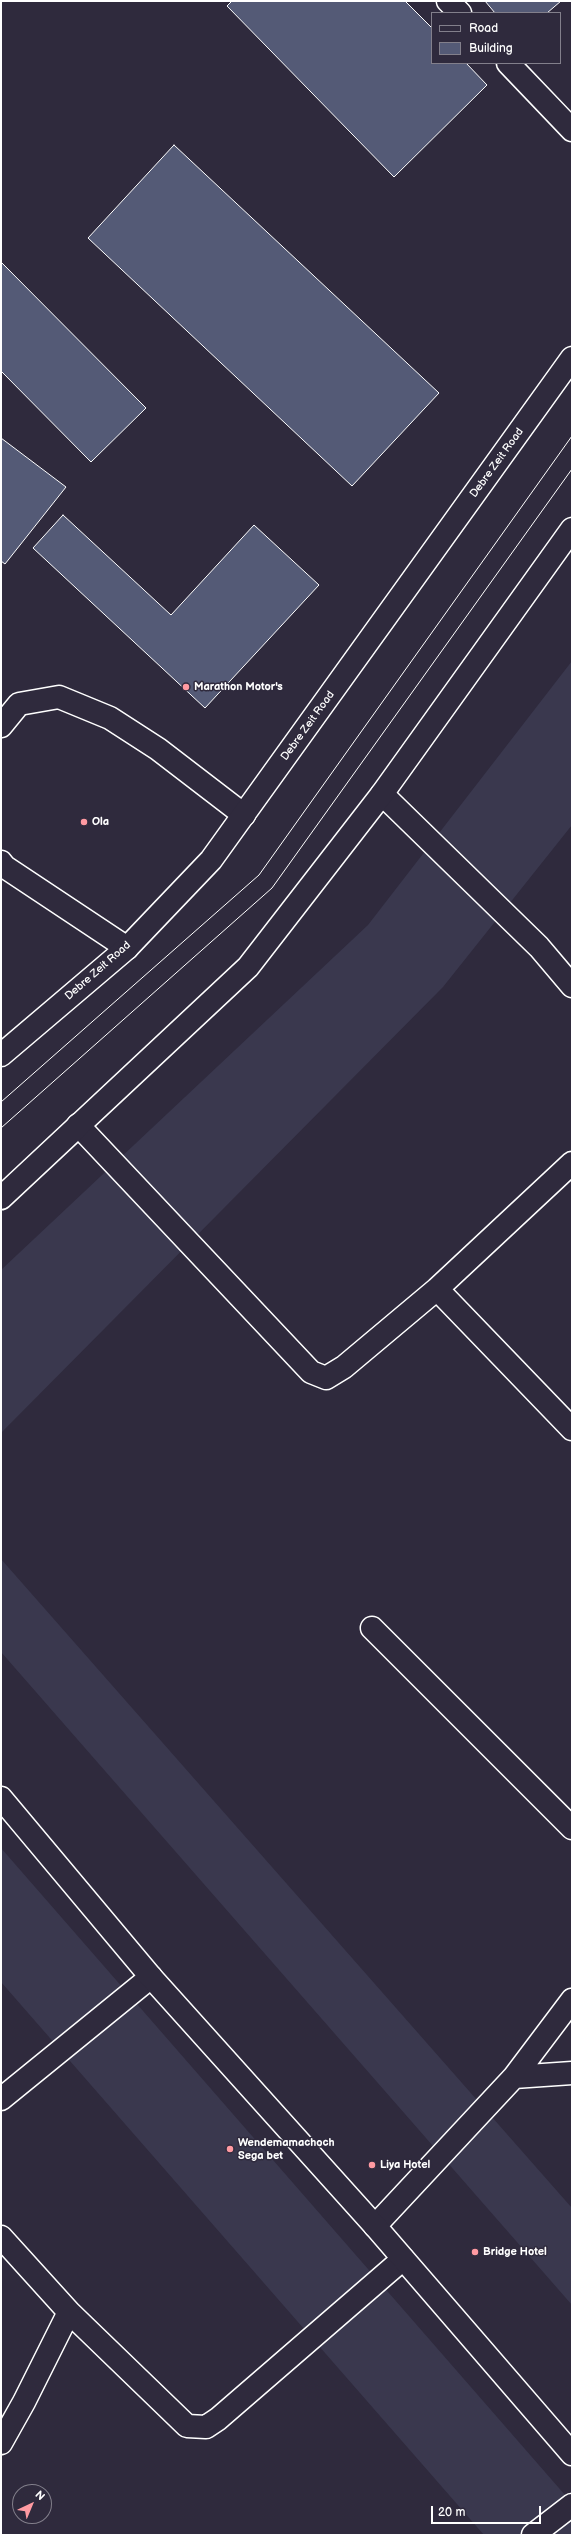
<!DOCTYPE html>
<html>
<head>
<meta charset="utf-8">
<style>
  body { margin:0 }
  #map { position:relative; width:573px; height:2536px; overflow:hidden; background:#2f2a3d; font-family:"Balsamiq Sans",sans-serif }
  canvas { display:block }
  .frame { position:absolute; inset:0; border:2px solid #fff; pointer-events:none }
  .legend { position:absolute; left:431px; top:12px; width:130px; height:52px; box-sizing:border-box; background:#2f2a3d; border:1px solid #827f8b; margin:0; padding:5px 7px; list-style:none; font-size:12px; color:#fff }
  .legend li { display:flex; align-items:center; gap:8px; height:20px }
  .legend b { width:20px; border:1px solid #827f8b }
  .north { position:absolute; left:12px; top:2484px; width:40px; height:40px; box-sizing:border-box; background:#2f2a3d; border:1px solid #827f8b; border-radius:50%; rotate:44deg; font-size:11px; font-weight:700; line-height:16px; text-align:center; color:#fff }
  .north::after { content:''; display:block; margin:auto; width:14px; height:18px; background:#ff9aa2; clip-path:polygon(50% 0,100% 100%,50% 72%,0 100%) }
  .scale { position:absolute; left:431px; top:2506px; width:110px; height:18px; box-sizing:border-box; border:2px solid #fff; border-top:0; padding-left:5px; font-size:12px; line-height:14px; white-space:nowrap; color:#fff; -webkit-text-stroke:3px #2f2a3d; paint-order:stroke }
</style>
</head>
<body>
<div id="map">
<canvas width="573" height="2536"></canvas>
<div class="frame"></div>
<ul class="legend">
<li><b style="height:5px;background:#2f2a3d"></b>Road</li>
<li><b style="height:11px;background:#545a76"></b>Building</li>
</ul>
<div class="north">N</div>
<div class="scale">20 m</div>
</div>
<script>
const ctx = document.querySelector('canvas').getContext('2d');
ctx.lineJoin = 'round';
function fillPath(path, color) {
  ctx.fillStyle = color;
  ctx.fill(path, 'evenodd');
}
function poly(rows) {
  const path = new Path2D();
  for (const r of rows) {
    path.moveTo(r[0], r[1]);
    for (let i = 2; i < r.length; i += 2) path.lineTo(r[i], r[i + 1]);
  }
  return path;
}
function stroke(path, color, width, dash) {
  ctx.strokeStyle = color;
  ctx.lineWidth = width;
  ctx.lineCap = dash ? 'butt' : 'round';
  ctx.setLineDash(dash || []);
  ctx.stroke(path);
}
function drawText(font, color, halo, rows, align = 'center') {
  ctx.font = font + ' "Balsamiq Sans",sans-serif';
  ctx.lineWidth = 3;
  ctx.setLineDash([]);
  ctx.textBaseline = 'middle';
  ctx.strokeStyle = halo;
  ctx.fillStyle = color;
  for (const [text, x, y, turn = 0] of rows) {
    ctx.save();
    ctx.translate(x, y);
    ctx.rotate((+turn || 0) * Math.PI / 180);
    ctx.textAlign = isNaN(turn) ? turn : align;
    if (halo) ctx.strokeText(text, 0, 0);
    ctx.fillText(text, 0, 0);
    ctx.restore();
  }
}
const built = poly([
  [572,661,572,825,443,987,1,1433,1,1270,368,925],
  [1,1559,572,2208,572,2305,1,1652],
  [1,1848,572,2503,572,2535,484,2535,1,1982]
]);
const building = poly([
  [232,1,405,1,432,28,432,63,466,63,487,85,394,177,227,6,232,1],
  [485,1,561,1,547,13,495,13,485,1],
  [174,145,439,393,352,486,88,238,174,145],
  [1,262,146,408,91,462,1,371,1,262],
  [1,438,66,487,5,564,1,561,1,438],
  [63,515,171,615,254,525,319,585,205,708,33,548,63,515]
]);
const minor = poly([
  [448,1,460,13],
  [508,63,572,130],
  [1,726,19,704,59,697,110,718,158,749,244,815],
  [382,794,539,947,572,986],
  [1,862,5,867,127,948],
  [78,1125,311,1372,326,1378,344,1367,437,1289,572,1163],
  [437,1289,572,1429],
  [372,1628,572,1828],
  [514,2077,572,2000],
  [1,2099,151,1977],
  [375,2226,514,2077,572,2073],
  [1,2237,69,2312,24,2402,1,2443],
  [69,2312,187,2426,206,2427,218,2419,403,2259],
  [533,2535,572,2505]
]);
const major = poly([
  [1,1055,127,948,211,860,572,358],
  [1,1198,248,967,382,794,572,529],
  [1,1798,151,1977,375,2226,572,2454]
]);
const tram = poly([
  [1,1102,259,875,572,436],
  [1,1128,272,888,572,469]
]);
const markers = [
  [186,687,4,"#ff9aa2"],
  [84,822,4,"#ff9aa2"],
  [230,2149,4,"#ff9aa2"],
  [372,2165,4,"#ff9aa2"],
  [475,2252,4,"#ff9aa2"]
];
const streetNames = [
  ["Debre Zeit Road",497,463,-54],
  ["Debre Zeit Road",308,726,-54],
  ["Debre Zeit Road",98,971,-41]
];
const poiNames = [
  ["Marathon Motor's",194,687],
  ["Ola",92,822],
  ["Wendemamachoch",238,2143],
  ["Sega bet",238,2156],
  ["Liya Hotel",380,2165],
  ["Bridge Hotel",483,2252]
];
fillPath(built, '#3a384e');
fillPath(building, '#545a76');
stroke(building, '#fff', 1);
stroke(minor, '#fff', 25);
stroke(major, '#fff', 25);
stroke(minor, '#2f2a3d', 22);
stroke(major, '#2f2a3d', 22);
stroke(tram, '#fff', 1);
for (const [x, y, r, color] of markers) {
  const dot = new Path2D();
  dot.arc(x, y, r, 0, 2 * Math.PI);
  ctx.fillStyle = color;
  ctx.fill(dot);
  stroke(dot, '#2f2a3d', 1.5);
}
drawText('11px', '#fff', '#2f2a3d', streetNames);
drawText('bold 11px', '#fff', '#2f2a3d', poiNames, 'left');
</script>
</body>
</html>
